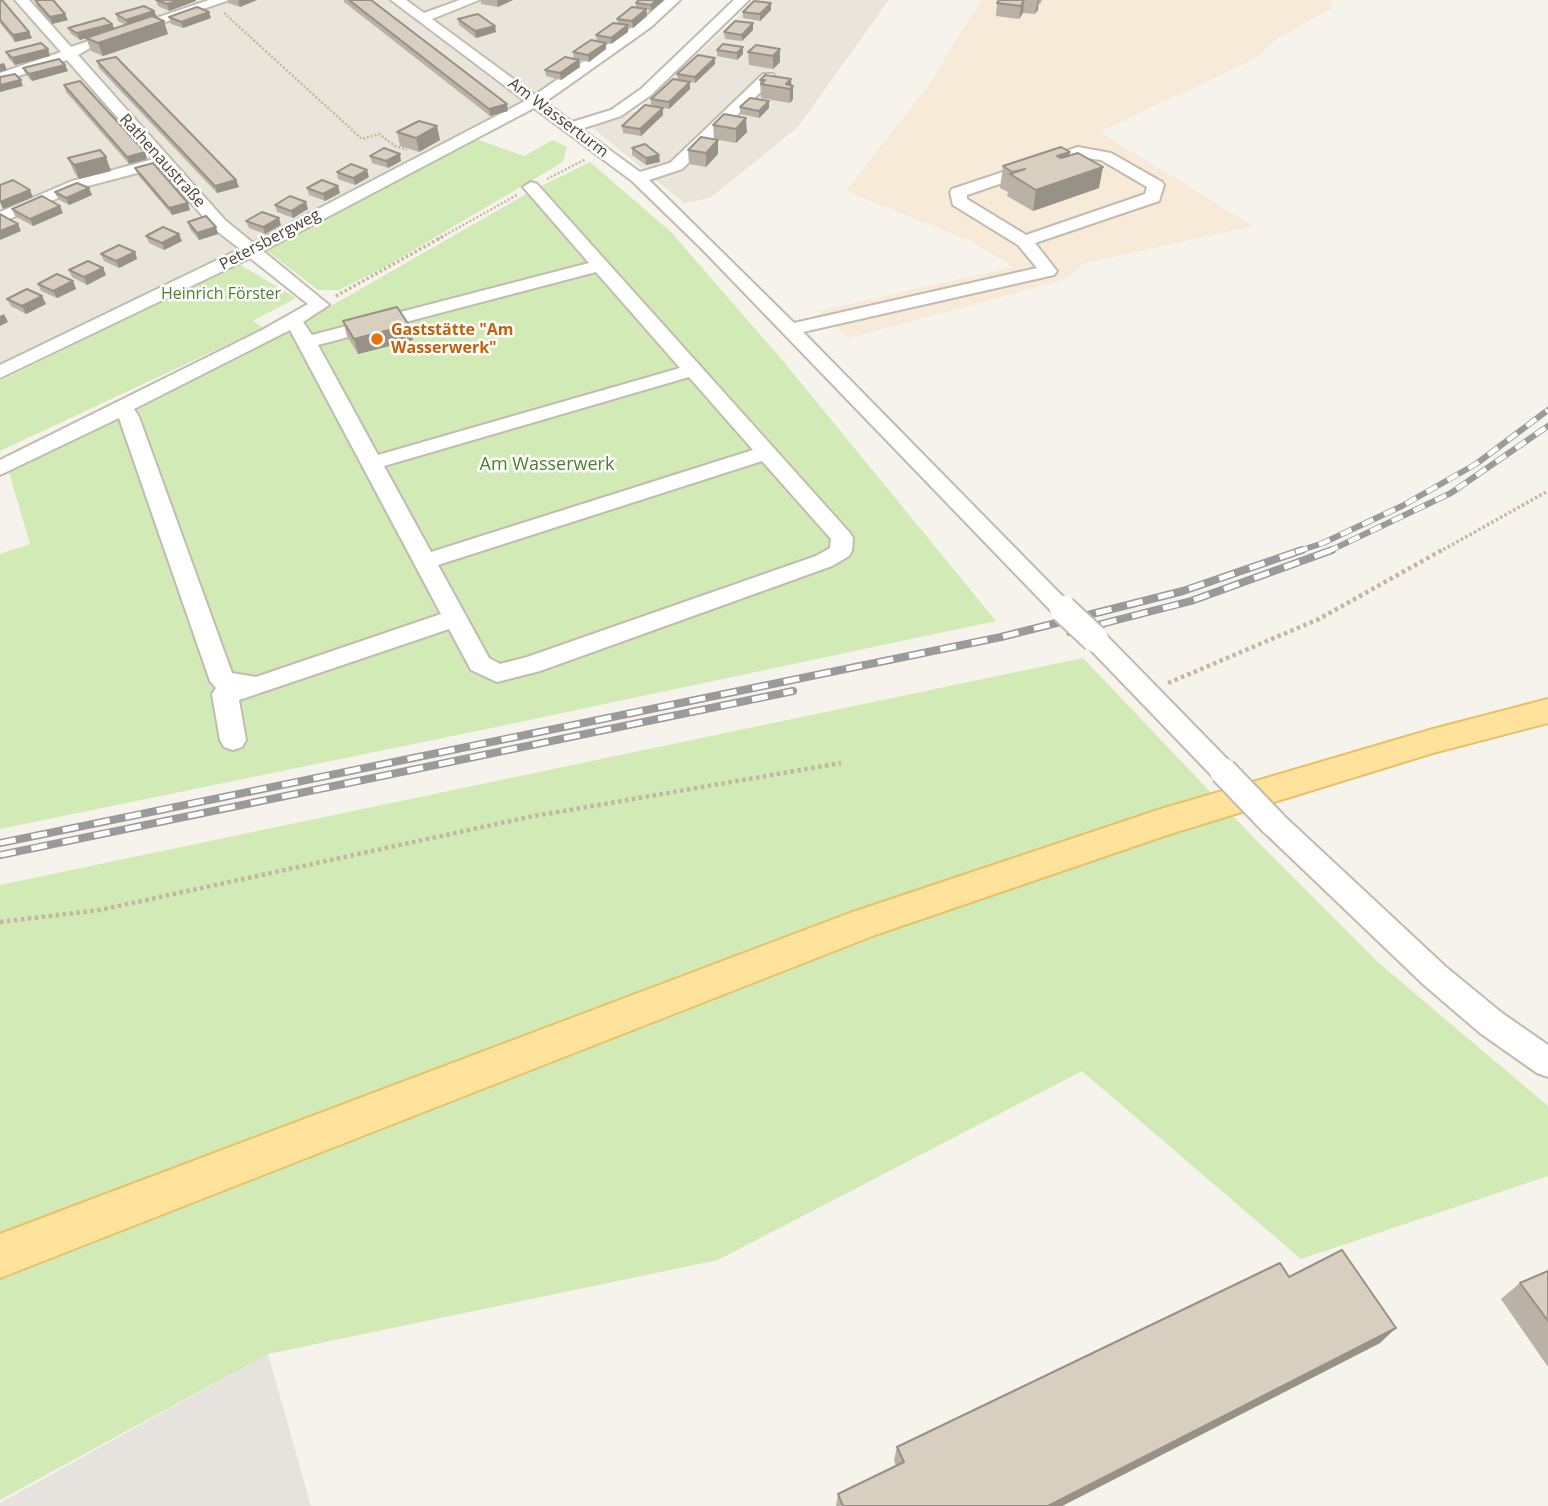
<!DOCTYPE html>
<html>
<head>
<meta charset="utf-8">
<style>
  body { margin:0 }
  canvas { display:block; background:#f6f3ec }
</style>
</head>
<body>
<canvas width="1548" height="1506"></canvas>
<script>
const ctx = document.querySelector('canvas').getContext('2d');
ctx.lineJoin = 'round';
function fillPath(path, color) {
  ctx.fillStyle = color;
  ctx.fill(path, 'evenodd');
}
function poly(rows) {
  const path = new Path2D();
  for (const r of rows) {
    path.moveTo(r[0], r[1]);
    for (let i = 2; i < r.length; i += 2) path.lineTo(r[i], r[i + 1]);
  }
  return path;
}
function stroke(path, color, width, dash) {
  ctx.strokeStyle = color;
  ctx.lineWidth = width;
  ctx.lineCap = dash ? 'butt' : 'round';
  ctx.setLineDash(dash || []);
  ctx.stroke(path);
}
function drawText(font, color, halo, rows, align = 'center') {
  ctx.font = font + ' "Open Sans",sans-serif';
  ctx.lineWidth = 5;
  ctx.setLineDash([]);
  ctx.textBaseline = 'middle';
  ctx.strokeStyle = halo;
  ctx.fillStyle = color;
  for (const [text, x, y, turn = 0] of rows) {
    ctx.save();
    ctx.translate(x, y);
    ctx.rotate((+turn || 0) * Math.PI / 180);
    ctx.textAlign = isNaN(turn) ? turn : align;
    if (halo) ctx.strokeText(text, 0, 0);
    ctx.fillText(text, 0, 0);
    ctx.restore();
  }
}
const residential = poly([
  [0,0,670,0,588,69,258,243,0,368],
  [753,0,889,0,798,127,710,198,684,203,593,128,600,122,636,111,738,17]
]);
const commercial = poly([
  [981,0,1331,0,1332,9,1279,37,1256,58,1100,132,1253,226,1085,263,1064,280,849,338,819,311,1013,267,969,240,846,191,928,86]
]);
const industrial = poly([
  [268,1354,311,1506,0,1506,0,1503]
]);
const green = poly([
  [474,138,524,156,553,140,567,147,563,162,383,268,339,290,318,290,266,250],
  [590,162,671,232,783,361,996,621,501,726,0,829,0,554,30,544,8,469,254,350,535,189],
  [239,264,296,298,253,321,263,328,0,451,0,381],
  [1083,658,1256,840,1380,964,1548,1106,1548,1176,1301,1259,1082,1071,718,1260,268,1354,0,1500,0,885]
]);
const pathFar2 = poly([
  [224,13,362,139,379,134,395,146,407,150],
  [547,179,586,159],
  [438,239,517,195]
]);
const pathFar1 = poly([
  [336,296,442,237],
  [1439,552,1548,491]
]);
const path = poly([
  [1168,683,1319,619,1442,550],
  [0,922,100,910,529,817,841,763]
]);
const minor = poly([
  [15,0,29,0,71,47,209,0,229,0,90,48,78,55,225,220,253,243,525,101,391,0,406,0,424,13,460,0,479,0,432,19,535,95,641,21,665,0,680,0,651,27,545,102,572,122,611,110,641,89,734,0,749,0,651,95,621,116,581,129,640,172,670,163,763,74,773,74,775,77,773,80,682,169,649,180,794,323,1037,268,1018,245,953,205,950,192,952,189,1078,147,1111,153,1162,182,1164,185,1159,201,1035,243,1057,271,1054,275,803,332,1075,609,1071,615,1063,617,1055,615,702,249,632,181,534,108,263,251,329,305,303,322,312,335,589,263,523,187,531,182,537,184,850,533,853,538,852,551,849,556,832,566,540,671,497,682,471,670,449,629,239,700,246,740,242,747,233,750,224,747,220,740,212,694,216,688,210,681,119,418,0,475,0,460,262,330,308,304,250,258,0,378,0,365,240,249,213,228,160,167,84,187,0,223,0,212,72,181,154,159,67,60,0,82,0,73,61,52,15,0],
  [1079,157,1101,160,1147,187,1145,194,1026,235,967,199,967,195,1079,157],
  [596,272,680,368,378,455,318,345,596,272],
  [290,330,441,614,256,677,232,673,139,417,134,409,290,330],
  [689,377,753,450,431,552,384,466,689,377],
  [762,461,831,539,830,548,816,556,527,657,500,664,489,658,438,565,762,461],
  [1095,631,1104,633,1232,764,1236,771,1232,778,1223,781,1214,778,1086,645,1083,639,1086,633,1095,631],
  [1273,812,1283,815,1446,967,1502,1013,1548,1045,1548,1077,1537,1073,1480,1033,1424,985,1263,831,1259,823,1263,815,1273,812]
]);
const major = poly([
  [1548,699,1548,723,1433,753,1167,835,875,935,0,1278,0,1234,850,913,1161,809,1433,729,1548,699]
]);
const railFar1 = poly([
  [1296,552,1323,543,1402,506,1476,464,1548,410],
  [1327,552,1451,493,1548,426]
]);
const rail = poly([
  [1070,632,1191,601,1332,550],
  [0,843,1001,637,1183,591,1302,550],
  [0,855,793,691]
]);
const minorBridge = poly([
  [1063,609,1095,639],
  [1223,771,1273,823]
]);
const wall = poly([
  [0,0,29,32,32,38,15,42,0,23],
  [35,0,68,20,52,24,37,7],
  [156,0,195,0,196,1,169,11,158,6],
  [228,0,257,0,240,7,228,3],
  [344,0,371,0,508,111,490,116,344,2],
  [481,0,513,0,498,7,481,4],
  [664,0,651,11,647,10,647,16,633,28,628,27,628,32,611,44,606,43,606,49,589,62,574,59,573,52,597,41,596,35,618,24,617,19,636,8,636,3],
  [999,0,1042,0,1040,4,1038,4,1038,10,1035,14,1023,13,1019,19,996,16,997,3],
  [771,3,771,10,760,21,743,18,743,12],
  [154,11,156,18,168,34,103,56,91,51,86,38,80,40,71,34,68,28,112,24,114,28,126,25,118,21,116,14],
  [169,17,211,18,183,28,171,24],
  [458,19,495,26,496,32,476,38,459,25],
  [753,30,742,41,725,39,724,32],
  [743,47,743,54,737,60,717,56,717,50],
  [780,49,780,62,773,69,749,65,748,52],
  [6,52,50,56,15,65,9,59],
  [579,60,580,67,561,80,546,76,545,70],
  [97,61,236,180,239,187,217,193,99,68],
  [715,64,695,83,690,82,690,89,669,109,651,106,651,99,678,80,677,74],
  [23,68,68,71,32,81,26,75],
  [791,79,793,99,790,103,761,98,760,80],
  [64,85,147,159,129,164,66,92],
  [769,101,769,108,759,118,740,114,740,107],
  [663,115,641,136,623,133,622,126],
  [713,125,747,132,736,143,714,139],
  [397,132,440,140,419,152,400,146],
  [632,148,660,162,646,165,632,155],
  [688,150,718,154,706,167,689,164],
  [370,156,401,161,388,168,372,163],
  [1069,156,1099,188,1033,211,1007,196,1008,192,1000,188,1003,166],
  [68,158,111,171,79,179,74,172],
  [135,168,190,210,172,215,138,175],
  [337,172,369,177,355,185,338,179],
  [89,188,92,195,69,205,58,199,55,192],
  [307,188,340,193,325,201,309,195],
  [275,205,308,209,293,218,277,212],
  [12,209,63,213,33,226,15,216],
  [246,221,281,225,265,234,249,228],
  [188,222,218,234,199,240,190,229],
  [146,236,182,241,164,250,149,243],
  [135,252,137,259,119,268,104,261,101,254],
  [103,268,106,275,87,285,72,277,69,270],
  [73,281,76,289,57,298,41,291,38,284],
  [7,299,46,304,26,314,11,306],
  [343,321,413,340,358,354,347,336],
  [1548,1271,1548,1367,1501,1299,1520,1283],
  [1289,1277,1380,1343,1062,1506,836,1506,838,1494,896,1466,894,1460,897,1447]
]);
const shadedWall = poly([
  [180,0,195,0,196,1,169,11,167,4],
  [240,0,257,0,240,7,238,1],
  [499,0,513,0,498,7,497,1],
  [656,0,664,0,651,11,651,5],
  [1024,0,1023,13,1019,19,1021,6],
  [1038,0,1039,0,1038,10,1035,14],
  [771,3,771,10,760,21,760,14],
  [646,9,647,16,633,28,632,21],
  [154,11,157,17,128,26,126,20],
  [209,12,211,18,183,28,181,22],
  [65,14,68,20,52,24,50,17],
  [164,21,168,34,103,56,98,43],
  [753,23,753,30,742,41,742,35],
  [112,24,115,30,80,40,77,33],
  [628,25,628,32,611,44,611,38],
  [495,26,496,32,476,38,475,31],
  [29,32,32,38,15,42,13,35],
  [606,43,606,49,589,62,588,55],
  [743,47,743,54,737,60,737,53],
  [48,49,50,56,15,65,12,58],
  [780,49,780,62,773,69,773,56],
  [715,58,715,64,695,83,695,77],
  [579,60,580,67,561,80,560,73],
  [4,63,7,70,0,72,0,64],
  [65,65,68,71,32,81,29,74],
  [791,79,791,89,793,86,793,99,790,103,790,89,786,84],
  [21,80,23,86,0,92,0,85],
  [690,82,690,89,669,109,669,102],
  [769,101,769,108,759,118,759,111],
  [507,104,508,111,490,116,489,109],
  [663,108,663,115,641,136,640,129],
  [746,118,747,132,736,143,736,129],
  [437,126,440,140,419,152,416,138],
  [718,140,718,154,706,167,706,153],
  [145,152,147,159,129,164,127,157],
  [1070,152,1066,173,1057,156],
  [400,154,401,161,388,168,386,161],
  [659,155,660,162,646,165,646,158],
  [106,157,111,171,79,179,74,165],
  [1103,167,1099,188,1033,211,1036,190],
  [367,170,369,177,355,185,353,178],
  [236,180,239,187,217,193,215,186],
  [338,186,340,193,325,201,323,194],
  [89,188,92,195,69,205,66,198],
  [30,190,33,197,3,209,0,202],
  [306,202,308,209,293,218,291,211],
  [188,203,190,210,172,215,169,208],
  [60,206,63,213,33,226,30,219],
  [279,218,281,225,265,234,263,227],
  [18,224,21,231,0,240,0,231],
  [216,227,218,234,199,240,197,233],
  [179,234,182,241,164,250,162,243],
  [135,252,137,259,119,268,116,261],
  [103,268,106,275,87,285,84,277],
  [73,281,76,289,57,298,53,291],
  [42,296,46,304,26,314,22,306],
  [4,314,8,322,0,326,0,316],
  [409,325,413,340,358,354,354,339],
  [1396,1328,1380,1343,1062,1506,1048,1506]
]);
const building = poly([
  [0,0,2,0,29,32,13,35,0,20,0,0],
  [35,0,53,0,65,14,50,17,35,0],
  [156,0,180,0,167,4,156,0],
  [349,0,371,0,507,104,489,109,349,0],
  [639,0,656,0,651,5,636,3,639,0],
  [999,0,1024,0,1021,6,997,3,999,0],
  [754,1,771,3,760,14,743,12,754,1],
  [144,6,154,11,126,20,116,14,144,6],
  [197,7,209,12,181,22,169,17,197,7],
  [632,7,646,9,632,21,617,19,632,7],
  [478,14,495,26,475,31,458,19,478,14],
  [152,16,164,21,98,43,86,38,152,16],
  [104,18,112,24,77,33,68,28,104,18],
  [735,21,753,23,742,35,724,32,735,21],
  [613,23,628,25,611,38,596,35,613,23],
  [591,40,606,43,588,55,573,52,591,40],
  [41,43,48,49,12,58,6,52,41,43],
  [723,44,743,47,737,53,717,50,723,44],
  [756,45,780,49,773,56,748,52,756,45],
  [698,55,715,58,695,77,677,74,698,55],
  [116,57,236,180,215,186,97,61,116,57],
  [565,57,579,60,560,73,545,70,565,57],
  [59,59,65,65,29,74,23,68,59,59],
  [15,74,21,80,0,85,0,77,15,74],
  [765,75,791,79,786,84,793,86,790,89,761,84,765,80,760,80,765,75],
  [673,79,690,82,669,102,651,99,673,79],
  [80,81,145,152,127,157,64,85,80,81],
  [750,98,769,101,759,111,740,107,750,98],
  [645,105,663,108,640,129,622,126,645,105],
  [724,114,746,118,736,129,713,125,724,114],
  [419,121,437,126,416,138,397,132,419,121],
  [701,137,718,140,706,153,688,150,701,137],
  [645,144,659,155,646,158,632,148,645,144],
  [1061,147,1070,152,1057,156,1061,158,1078,153,1103,167,1036,190,1010,174,1025,169,1012,172,1003,166,1061,147],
  [384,148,400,154,386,161,370,156,384,148],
  [100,150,106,157,74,165,68,158,100,150],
  [153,163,188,203,169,208,135,168,153,163],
  [351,164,367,170,353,178,337,172,351,164],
  [13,180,30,190,0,202,0,185,13,180],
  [322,180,338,186,323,194,307,188,322,180],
  [77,183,89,188,66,198,55,192,77,183],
  [42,196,60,206,30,219,12,209,42,196],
  [290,196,306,202,291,211,275,205,290,196],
  [262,212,279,218,263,227,246,221,262,212],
  [0,214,18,224,0,231,0,214],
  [206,216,216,227,197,233,188,222,206,216],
  [163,227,179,234,162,243,146,236,163,227],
  [119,245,135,252,116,261,101,254,119,245],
  [88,261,103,268,84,277,69,270,88,261],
  [57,274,73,281,53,291,38,284,57,274],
  [27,289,42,296,22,306,7,299,27,289],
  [397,307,409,325,354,339,343,321,397,307],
  [1342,1250,1396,1328,1048,1506,843,1506,838,1494,904,1462,897,1447,1280,1263,1289,1277,1342,1250],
  [1548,1271,1548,1321,1520,1283,1548,1271]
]);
const markers = [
  [377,339,7,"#e8710a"]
];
const farStreetnames = [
  ["Am Wasserturm",558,118,37],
  ["Rathenaustraße",162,161,48],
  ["Petersbergweg",270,240,-28]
];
const farParknames = [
  ["Heinrich Förster",221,294]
];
const farFoodnames = [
  ["Gaststätte \"Am",391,330],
  ["Wasserwerk\"",391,348]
];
const parkNames = [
  ["Am Wasserwerk",547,465]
];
fillPath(residential, '#eae5da');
fillPath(commercial, '#f7ead8');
fillPath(industrial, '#e6e2dd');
fillPath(green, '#d2eab5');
stroke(minor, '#c2bbae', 4);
stroke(major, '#e6c16a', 4);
stroke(pathFar2, '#c4b79f', 2.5, [2, 2]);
stroke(pathFar1, '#c4b79f', 3.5, [2.5, 2.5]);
stroke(path, '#c4b79f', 4.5, [3.5, 3.5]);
fillPath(minor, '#fff');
fillPath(major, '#ffe39c');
stroke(railFar1, '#9a9a9a', 6);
stroke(rail, '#9a9a9a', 8);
stroke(railFar1, '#fff', 4.5, [12]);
stroke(rail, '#fff', 5, [16]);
stroke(minorBridge, '#c2bbae', 30, []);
stroke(minorBridge, '#fff', 26);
fillPath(wall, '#bab2a6');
fillPath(shadedWall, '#979187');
fillPath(building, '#d8cfc1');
stroke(building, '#979187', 2);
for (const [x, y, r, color] of markers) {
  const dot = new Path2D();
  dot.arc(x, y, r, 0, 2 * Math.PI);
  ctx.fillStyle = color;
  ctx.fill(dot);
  stroke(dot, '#fff', 2.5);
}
drawText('16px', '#4b4439', '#fff', farStreetnames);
drawText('16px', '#4a7f2a', '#fff', farParknames);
drawText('bold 16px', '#c56008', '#fff', farFoodnames, 'left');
drawText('18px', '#4a7f2a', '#fff', parkNames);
</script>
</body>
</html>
